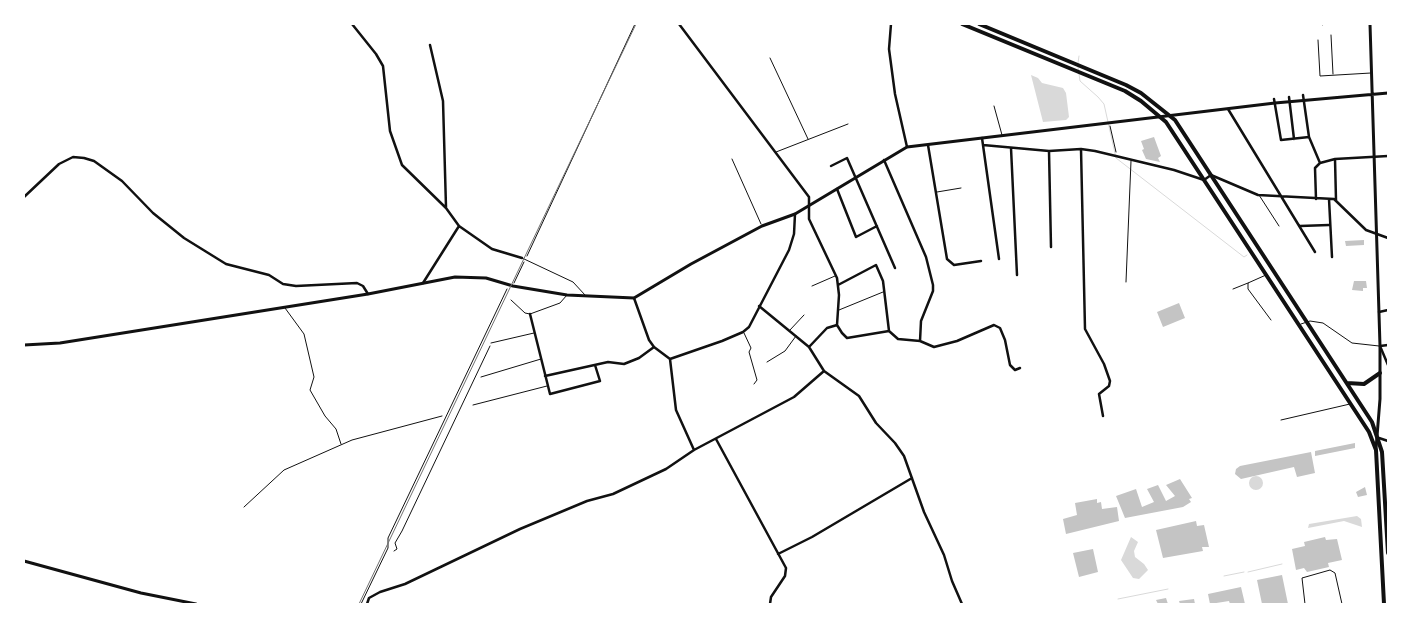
<!DOCTYPE html>
<html>
<head>
<meta charset="utf-8">
<style>
  body { margin:0 }
  #map { position:relative; width:1412px; height:628px; overflow:hidden; background:#fff; font-family:"Fira Sans",sans-serif }
  canvas { display:block }
  .frame { position:absolute; inset:0; border:25px solid #fff; pointer-events:none }
</style>
</head>
<body>
<div id="map">
<canvas width="1412" height="628"></canvas>
<div class="frame"></div>
</div>
<script>
const ctx = document.querySelector('canvas').getContext('2d');
ctx.lineJoin = 'round';
function fillPath(path, color) {
  ctx.fillStyle = color;
  ctx.fill(path, 'evenodd');
}
function poly(rows) {
  const path = new Path2D();
  for (const r of rows) {
    if (r.length === 3) {
      path.moveTo(r[0] + r[2], r[1]);
      path.arc(r[0], r[1], r[2], 0, 2 * Math.PI);
      continue;
    }
    path.moveTo(r[0], r[1]);
    for (let i = 2; i < r.length; i += 2) path.lineTo(r[i], r[i + 1]);
  }
  return path;
}
function stroke(path, color, width, dash) {
  ctx.strokeStyle = color;
  ctx.lineWidth = width;
  ctx.lineCap = dash ? 'butt' : 'round';
  ctx.setLineDash(dash || []);
  ctx.stroke(path);
}
const water = poly([
  [1031,75,1038,78,1042,83,1063,88,1066,93,1069,117,1066,120,1043,122],
  [1256,483,7],
  [1357,516,1361,519,1362,527,1344,521,1308,528,1309,524],
  [1131,537,1138,542,1134,551,1135,557,1144,564,1148,570,1139,579,1133,578,1121,560]
]);
const stream = poly([
  [1078,63,1079,56],
  [1078,67,1080,81,1098,97,1104,104,1116,158,1244,257,1247,255],
  [1248,572,1282,564],
  [1224,576,1244,572],
  [1118,599,1168,589]
]);
const building = poly([
  [1154,137,1161,156,1158,158,1160,162,1146,159,1142,150,1144,149,1141,141],
  [1364,240,1364,245,1346,246,1345,241],
  [1354,281,1366,281,1367,288,1363,288,1363,291,1352,290],
  [1179,303,1185,318,1163,327,1157,312],
  [1355,443,1355,448,1315,456,1315,451],
  [1311,452,1315,473,1297,477,1294,467,1241,479,1235,474,1236,469,1240,466],
  [1180,479,1192,498,1189,499,1191,502,1183,507,1125,518,1116,496,1136,489,1142,507,1154,502,1147,489,1158,485,1166,501,1175,496,1166,485],
  [1365,487,1367,495,1358,497,1356,492],
  [1097,499,1097,503,1101,502,1102,509,1117,507,1119,521,1066,534,1063,519,1077,515,1075,503],
  [1196,521,1197,526,1204,525,1209,547,1202,547,1203,551,1163,558,1156,530],
  [1325,537,1326,540,1337,539,1342,560,1328,563,1329,567,1307,572,1304,568,1296,570,1292,549,1305,546,1304,542],
  [1093,549,1098,572,1079,577,1073,553],
  [1282,575,1288,604,1262,604,1257,580],
  [1241,587,1245,604,1230,604,1229,601,1210,604,1208,594],
  [1166,598,1168,604,1158,604,1156,600],
  [1194,599,1195,604,1180,604,1179,601]
]);
const path = poly([
  [1110,126,1116,152],
  [527,256,635,24],
  [514,283,524,262],
  [394,551,397,549,395,543,402,531,490,346],
  [361,604,388,548,388,538,507,289]
]);
const service = poly([
  [1321,24,1322,25],
  [1331,35,1333,74],
  [1318,40,1320,76,1371,73],
  [770,58,808,139],
  [994,106,1002,135],
  [776,152,848,124],
  [732,159,761,224],
  [937,192,961,188],
  [1259,195,1279,226],
  [522,258,573,282,585,295],
  [1266,275,1248,283,1248,289,1271,320],
  [1126,282,1131,161],
  [812,286,835,276],
  [1233,289,1248,283],
  [511,300,525,313,530,314,560,303,567,295],
  [285,308,304,334,314,377,310,390,325,416,336,429,341,444],
  [839,310,883,292],
  [1301,324,1310,321,1323,323,1352,343,1379,346],
  [790,330,804,315],
  [744,333,751,348,749,352,757,380,754,384],
  [491,343,534,333],
  [767,362,785,351,796,336],
  [481,377,541,359],
  [473,405,547,386],
  [1281,420,1350,404],
  [244,507,284,470,352,440,442,416],
  [1305,604,1302,578,1330,570,1335,573,1342,604]
]);
const minor = poly([
  [352,24,376,54,383,66,390,131,402,165,446,208,459,226,423,283],
  [679,24,809,197,809,219,837,278,839,295,837,325,842,333,847,338,889,331,898,339,920,341,934,347,957,341,994,325,1000,328,1005,340,1010,365,1015,370,1020,368],
  [891,24,889,49,895,94,907,147],
  [430,45,443,101,446,207],
  [1303,95,1309,137,1320,163],
  [1289,97,1294,139],
  [1274,99,1281,140,1309,137],
  [1228,109,1315,252],
  [982,138,999,259],
  [928,145,947,259,954,265,981,261],
  [983,145,1049,151,1081,149,1095,151,1174,170,1204,180,1211,175,1258,195,1334,199,1366,230,1388,238],
  [1011,148,1017,275],
  [1081,149,1085,329,1104,364,1110,381,1109,386,1099,394,1103,416],
  [1049,151,1051,247],
  [1335,159,1336,200],
  [884,160,926,257,933,285,933,291,921,321,920,341],
  [831,166,847,158,895,268],
  [837,189,856,237,877,226],
  [24,197,59,164,73,157,84,158,94,161,122,181,153,213,184,238,226,264,269,275,283,284,296,286,357,283,363,286,368,294],
  [1316,199,1315,168,1320,163,1335,159,1388,156],
  [1329,199,1332,257],
  [459,226,492,249,522,258],
  [1300,226,1329,225],
  [838,285,876,265,883,281,889,331],
  [634,298,649,340,654,347,670,359,676,410,694,450],
  [759,306,809,347,824,371,859,396,876,423,895,443,904,456,924,512,944,555,952,581,962,604],
  [1379,312,1388,310],
  [530,314,550,394,600,381,595,365],
  [1388,345,1380,346,1388,365],
  [809,347,827,328,837,325],
  [670,359,722,341,743,332,749,327,789,250,794,234,795,214],
  [545,376,608,362,624,364,639,358,654,347],
  [1379,438,1388,441],
  [716,439,786,568,785,576,771,597,770,604],
  [778,554,812,537,912,478],
  [367,604,369,598,380,592,405,584,520,529,587,501,613,494,666,469,694,450,794,397,824,371]
]);
const tertiary = poly([
  [1370,24,1380,346,1380,399,1376,449],
  [24,345,60,343,368,294,455,277,486,278,513,286,567,295,634,298,691,264,762,226,795,214,907,147,1275,103,1388,93],
  [24,561,141,593,196,604]
]);
const primary = poly([
  [962,24,1125,91,1141,101,1166,122,1369,432,1376,450,1384,604],
  [979,24,1126,85,1141,93,1175,120,1372,422,1382,452,1388,553],
  [1347,383,1364,384,1380,373]
]);
const rail = poly([
  [359,604,636,24]
]);
fillPath(water, '#d9d9d9');
stroke(stream, '#d9d9d9', 1);
fillPath(building, '#c4c4c4');
stroke(path, '#111', 1);
stroke(service, '#111', 1);
stroke(minor, '#111', 2.5);
stroke(tertiary, '#111', 3);
stroke(primary, '#111', 4);
stroke(rail, '#707070', 1);
</script>
</body>
</html>
